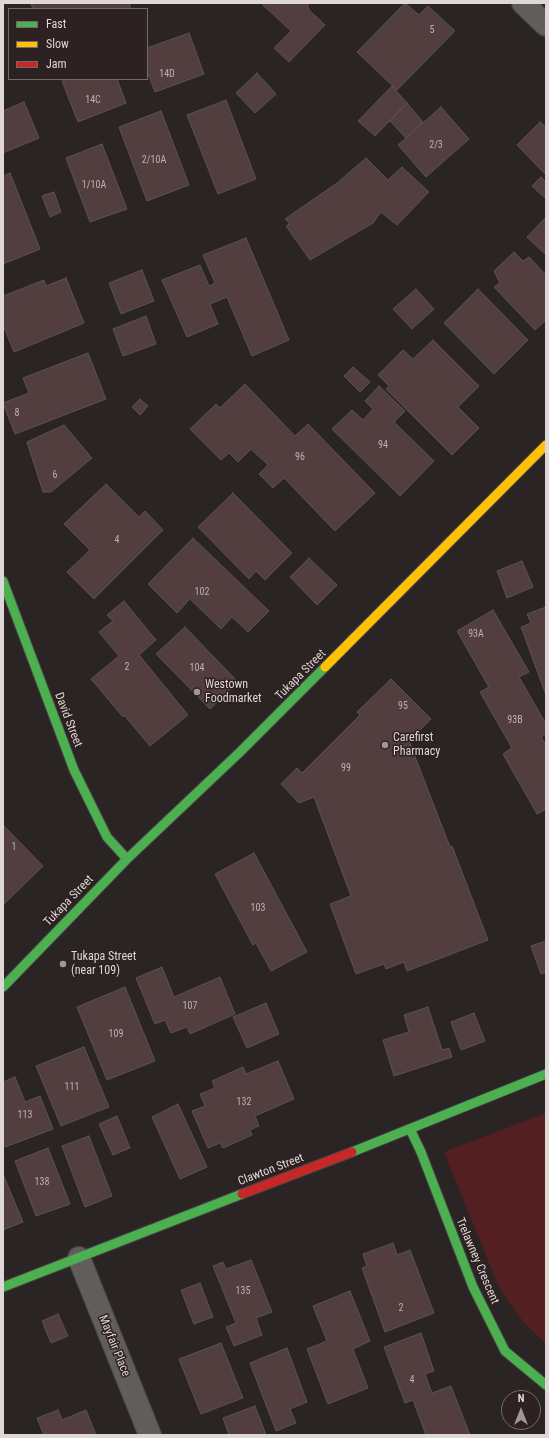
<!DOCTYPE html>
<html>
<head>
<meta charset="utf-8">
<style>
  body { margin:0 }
  #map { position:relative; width:549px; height:1438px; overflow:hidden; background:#2b2424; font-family:"Roboto Condensed",sans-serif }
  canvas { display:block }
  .frame { position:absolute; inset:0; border:4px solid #dfd6d6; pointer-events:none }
  .legend { position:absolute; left:8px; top:8px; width:140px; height:72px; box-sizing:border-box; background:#2e2121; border:1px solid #756969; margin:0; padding:5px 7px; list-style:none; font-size:12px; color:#dfd6d6 }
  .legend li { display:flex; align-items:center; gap:8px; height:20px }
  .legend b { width:20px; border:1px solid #756969 }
  .north { position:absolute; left:501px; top:1390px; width:40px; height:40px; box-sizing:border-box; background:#2e2121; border:1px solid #756969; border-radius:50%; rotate:0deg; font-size:11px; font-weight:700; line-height:16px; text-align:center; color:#dfd6d6 }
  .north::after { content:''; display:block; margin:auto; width:14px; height:18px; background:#a09898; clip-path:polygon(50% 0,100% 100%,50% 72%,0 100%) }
</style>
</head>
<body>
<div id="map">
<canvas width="549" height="1438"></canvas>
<div class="frame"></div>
<ul class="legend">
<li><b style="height:5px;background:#4caf50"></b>Fast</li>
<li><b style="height:5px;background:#ffc107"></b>Slow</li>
<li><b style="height:5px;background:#c62828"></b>Jam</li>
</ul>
<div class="north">N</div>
</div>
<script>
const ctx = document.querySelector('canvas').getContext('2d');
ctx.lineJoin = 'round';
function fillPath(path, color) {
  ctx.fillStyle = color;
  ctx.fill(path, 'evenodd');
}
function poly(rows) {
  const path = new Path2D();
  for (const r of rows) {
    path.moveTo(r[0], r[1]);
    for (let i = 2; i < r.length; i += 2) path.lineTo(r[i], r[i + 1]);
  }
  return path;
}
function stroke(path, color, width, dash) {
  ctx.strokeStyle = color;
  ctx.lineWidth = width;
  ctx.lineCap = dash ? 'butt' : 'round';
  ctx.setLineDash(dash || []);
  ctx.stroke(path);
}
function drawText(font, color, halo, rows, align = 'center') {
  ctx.font = font + ' "Roboto Condensed",sans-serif';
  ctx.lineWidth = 3;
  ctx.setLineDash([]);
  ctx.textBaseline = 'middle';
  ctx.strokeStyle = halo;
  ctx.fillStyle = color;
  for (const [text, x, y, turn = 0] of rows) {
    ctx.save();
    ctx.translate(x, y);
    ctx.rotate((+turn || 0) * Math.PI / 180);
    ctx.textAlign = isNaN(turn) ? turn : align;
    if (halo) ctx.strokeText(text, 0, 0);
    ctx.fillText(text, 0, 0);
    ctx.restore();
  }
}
const green = poly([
  [546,1113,546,1344,525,1324,500,1290,444,1152]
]);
const building = poly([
  [31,3,129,3,131,9,33,9,31,3],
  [264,3,307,3,309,10,325,25,289,62,274,48,291,31,263,5,264,3],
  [405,3,419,15,428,6,455,31,397,90,357,52,405,3],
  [189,33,204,74,155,92,147,71,147,48,189,33],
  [257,73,276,94,255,113,236,93,257,73],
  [66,79,117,79,126,103,78,122,62,81,66,79],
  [392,86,407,103,375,136,358,121,392,86],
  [226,100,256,179,218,194,187,115,226,100],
  [24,102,39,138,3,153,3,111,24,102],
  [407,103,423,122,406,138,390,121,407,103],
  [441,107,469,139,426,177,398,145,441,107],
  [161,111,189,185,147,201,119,127,161,111],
  [540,122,546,127,546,175,517,145,540,122],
  [102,144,127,209,90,222,66,158,102,144],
  [366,158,388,180,402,167,429,192,397,225,381,212,373,223,310,260,286,226,290,224,285,219,337,183,366,158],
  [10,173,40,249,3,264,3,176,10,173],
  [541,177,546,182,546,199,532,186,541,177],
  [54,192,61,212,50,217,42,196,54,192],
  [546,217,546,255,527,237,546,217],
  [246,238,289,340,252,356,227,297,210,304,218,324,187,337,162,280,200,265,209,286,215,283,203,255,246,238],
  [514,252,523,261,529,257,546,275,546,320,535,330,494,287,500,283,494,271,514,252],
  [142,270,154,301,121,314,109,283,142,270],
  [66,278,84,323,14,352,3,325,3,296,44,280,46,286,66,278],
  [416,289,434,309,412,329,393,309,416,289],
  [478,289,528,340,494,374,444,323,478,289],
  [146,316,156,344,123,356,113,329,146,316],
  [433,340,479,386,458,407,479,428,452,455,386,389,389,386,378,375,403,350,413,359,433,340],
  [88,353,106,399,15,434,3,403,29,393,23,378,88,353],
  [353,367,370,382,360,392,344,376,353,367],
  [245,384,295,436,308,424,375,493,335,531,284,478,273,488,259,474,268,465,251,449,238,462,229,453,221,460,190,429,216,404,220,408,245,384],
  [379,386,405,411,394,422,434,461,400,496,332,429,352,410,363,420,373,409,365,401,379,386],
  [140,399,148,406,140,415,132,407,140,399],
  [64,425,92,458,51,492,43,492,27,442,64,425],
  [106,484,139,517,145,511,163,530,94,599,67,572,90,550,64,524,106,484],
  [233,493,292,553,265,580,256,571,249,579,198,527,233,493],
  [193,538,269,611,248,632,232,617,221,629,190,599,177,613,148,584,193,538],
  [309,558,337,585,317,605,290,577,309,558],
  [522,561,533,587,507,598,497,571,522,561],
  [124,601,156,640,139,655,188,715,150,746,124,715,123,717,91,679,119,656,99,632,113,621,107,615,124,601],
  [546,607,546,695,521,627,531,623,527,614,546,607],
  [493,610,529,672,519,677,546,724,546,734,541,737,546,745,546,809,537,814,503,754,512,748,480,692,489,687,457,631,493,610],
  [185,627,238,682,210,709,156,654,185,627],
  [391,679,431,719,409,741,450,847,452,846,488,940,407,971,404,962,386,969,384,964,356,974,330,904,351,896,314,797,299,803,281,784,297,768,302,773,360,715,357,712,391,679],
  [4,826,43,866,3,905,3,828,4,826],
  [254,853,307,952,271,971,256,943,253,945,215,874,254,853],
  [546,941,546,972,541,974,531,946,546,941],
  [162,967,174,997,220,977,235,1014,190,1034,187,1027,171,1033,165,1020,155,1024,136,978,162,967],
  [125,987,155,1061,107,1080,77,1007,125,987],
  [266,1003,279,1034,247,1048,233,1017,266,1003],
  [428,1007,442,1050,449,1048,452,1057,394,1076,383,1040,409,1032,404,1015,428,1007],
  [474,1013,485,1041,461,1050,451,1022,474,1013],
  [84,1047,109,1107,61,1126,36,1066,84,1047],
  [278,1061,294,1099,255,1116,259,1126,250,1130,252,1135,223,1148,220,1143,208,1148,192,1111,205,1106,200,1094,215,1088,212,1081,243,1067,246,1074,278,1061],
  [15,1077,25,1102,40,1096,53,1129,5,1147,3,1143,3,1082,15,1077],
  [178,1104,207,1167,180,1179,152,1117,178,1104],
  [117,1116,130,1148,113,1155,99,1124,117,1116],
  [89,1136,112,1196,85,1207,62,1146,89,1136],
  [48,1148,70,1204,36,1216,15,1161,48,1148],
  [3,1174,23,1222,3,1230,3,1174],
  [393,1243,397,1255,410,1250,434,1313,385,1332,362,1268,367,1266,363,1254,393,1243],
  [251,1260,272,1312,256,1318,262,1335,234,1346,226,1327,236,1323,213,1266,223,1262,226,1269,251,1260],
  [200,1283,213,1317,194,1324,181,1290,200,1283],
  [350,1291,370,1341,353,1349,368,1388,328,1404,307,1349,327,1341,313,1306,350,1291],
  [58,1314,68,1336,51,1343,42,1321,58,1314],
  [421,1333,434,1371,425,1374,432,1393,451,1386,470,1435,426,1435,413,1400,405,1403,384,1347,421,1333],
  [221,1343,243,1398,201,1414,179,1359,221,1343],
  [287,1348,307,1402,290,1409,296,1423,276,1431,250,1363,287,1348],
  [255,1406,266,1435,229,1435,223,1418,255,1406],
  [58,1410,62,1420,86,1410,96,1435,44,1435,37,1418,58,1410]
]);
const street = poly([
  [523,3,546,25],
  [79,1258,150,1435]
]);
const fast = poly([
  [3,581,74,770,107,837,127,859],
  [3,987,127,859,240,752,325,667],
  [410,1129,421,1152,473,1287,505,1351,546,1385],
  [352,1152,546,1074],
  [3,1287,242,1194]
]);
const slow = poly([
  [325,667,546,445]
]);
const jam = poly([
  [242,1194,352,1152]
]);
const markers = [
  [197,692,4,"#a09898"],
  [385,745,4,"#a09898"],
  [63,964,4,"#a09898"]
];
const numberNames = [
  ["5",432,30],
  ["14D",167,74],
  ["14C",93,100],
  ["2/3",436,145],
  ["2/10A",154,160],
  ["1/10A",94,185],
  ["8",17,413],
  ["94",383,445],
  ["96",300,457],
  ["6",55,475],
  ["4",117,540],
  ["102",202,592],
  ["93A",476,634],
  ["2",127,667],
  ["104",197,668],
  ["95",403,706],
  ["93B",515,720],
  ["99",346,768],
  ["1",14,847],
  ["103",258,908],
  ["107",190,1006],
  ["109",116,1034],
  ["111",72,1087],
  ["132",244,1102],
  ["113",25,1115],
  ["138",42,1182],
  ["135",243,1291],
  ["2",401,1308],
  ["4",412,1380]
];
const streetNames = [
  ["Tukapa Street",301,675,-45],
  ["David Street",68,720,69],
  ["Tukapa Street",69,901,-46],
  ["Clawton Street",271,1170,-21],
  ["Trelawney Crescent",477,1261,67],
  ["Mayfair Place",114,1346,68]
];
const poiNames = [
  ["Westown",205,685],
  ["Foodmarket",205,699],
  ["Carefirst",393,738],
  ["Pharmacy",393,752],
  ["Tukapa Street",71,957],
  ["(near 109)",71,971]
];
fillPath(green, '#531f21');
fillPath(building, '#523e3f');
stroke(building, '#595353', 1);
stroke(street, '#484242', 24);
stroke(fast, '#484242', 11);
stroke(slow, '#484242', 11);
stroke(jam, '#484242', 11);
stroke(street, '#625d5d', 22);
stroke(fast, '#4caf50', 9);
stroke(slow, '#ffc107', 9);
stroke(jam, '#c62828', 9);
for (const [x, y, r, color] of markers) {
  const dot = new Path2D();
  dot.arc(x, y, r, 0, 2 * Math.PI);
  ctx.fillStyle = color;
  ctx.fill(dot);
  stroke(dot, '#2e2121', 1.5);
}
drawText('10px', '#bcb0b0', null, numberNames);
drawText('12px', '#dfd6d6', '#2e2121', streetNames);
drawText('12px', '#dfd6d6', '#2e2121', poiNames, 'left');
</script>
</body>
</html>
